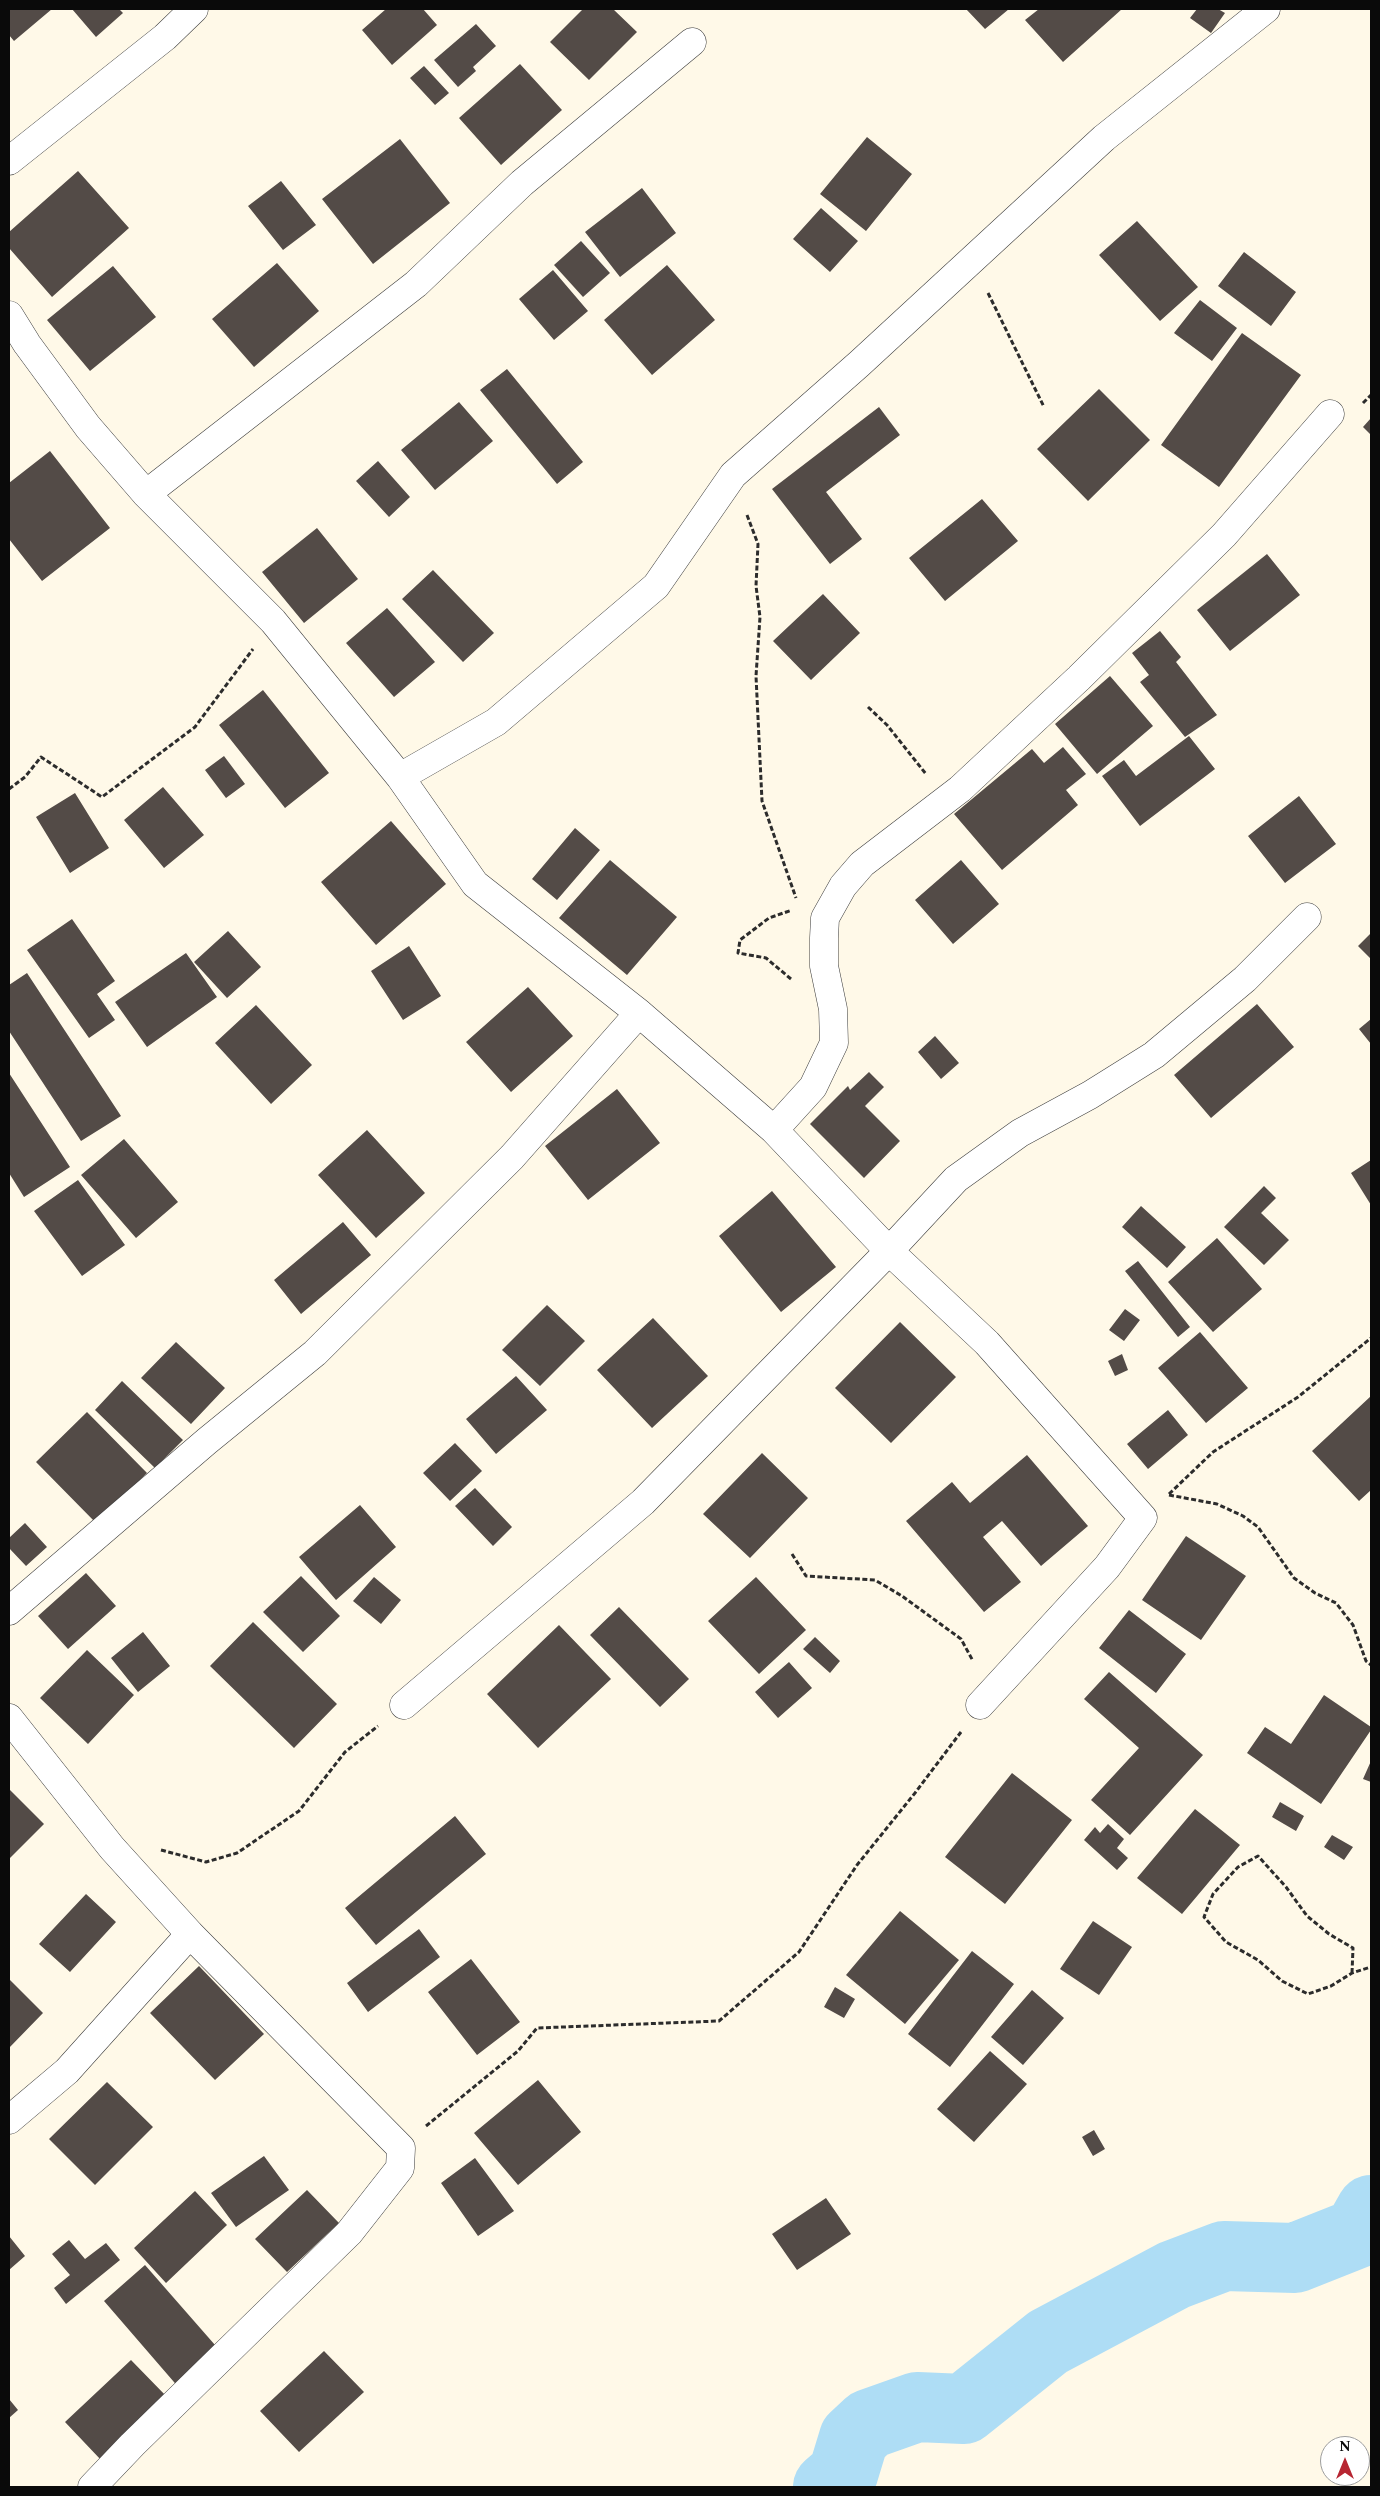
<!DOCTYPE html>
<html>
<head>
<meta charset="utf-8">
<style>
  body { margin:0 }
  #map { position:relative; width:1380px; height:2496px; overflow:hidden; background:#fff9e8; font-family:Spectral,serif }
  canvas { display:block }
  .frame { position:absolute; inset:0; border:10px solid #0a0a0a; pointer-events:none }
  .north { position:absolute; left:1320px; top:2436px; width:50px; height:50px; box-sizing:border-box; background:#fff; border:1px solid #9d9d9d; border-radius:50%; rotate:0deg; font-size:14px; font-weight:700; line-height:20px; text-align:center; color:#0a0a0a }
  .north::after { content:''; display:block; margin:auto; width:18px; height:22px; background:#b72632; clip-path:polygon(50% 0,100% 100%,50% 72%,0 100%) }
</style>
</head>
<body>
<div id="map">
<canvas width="1380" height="2496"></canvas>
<div class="frame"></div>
<div class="north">N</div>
</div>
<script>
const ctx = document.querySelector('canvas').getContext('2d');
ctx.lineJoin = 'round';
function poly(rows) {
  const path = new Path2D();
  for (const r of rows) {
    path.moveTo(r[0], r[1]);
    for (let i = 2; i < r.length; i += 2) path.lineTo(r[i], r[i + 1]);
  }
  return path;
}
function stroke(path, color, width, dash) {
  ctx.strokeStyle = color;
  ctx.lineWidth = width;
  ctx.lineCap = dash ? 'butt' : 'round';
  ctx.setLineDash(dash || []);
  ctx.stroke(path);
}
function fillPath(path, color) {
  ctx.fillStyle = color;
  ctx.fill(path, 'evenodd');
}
const river = poly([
  [828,2487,843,2474,854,2438,869,2424,917,2407,964,2409,1048,2342,1174,2275,1224,2256,1295,2258,1358,2233,1371,2210]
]);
const building = poly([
  [9,9,52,9,14,41,9,35],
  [72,9,119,9,123,13,96,37],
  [386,9,423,9,437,25,392,65,362,30],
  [583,9,613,9,637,32,589,80,550,42],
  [966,9,1009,9,985,29],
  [1039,9,1122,9,1063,62,1025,20],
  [1197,9,1218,9,1225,13,1211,33,1190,18],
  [476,24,496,46,473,67,476,71,458,87,434,60],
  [520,64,562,110,501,165,459,118],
  [424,66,449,93,435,105,410,78],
  [867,137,912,174,866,231,820,194],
  [400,139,450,203,373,264,322,199],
  [78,171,129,228,52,297,9,248,9,232],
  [281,181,316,225,283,250,248,206],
  [642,188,676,233,620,277,585,232],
  [821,208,858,241,830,272,793,239],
  [1137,221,1198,287,1160,321,1099,255],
  [581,241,610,273,583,297,554,265],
  [1244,252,1296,292,1271,326,1218,286],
  [277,263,319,311,254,367,212,319],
  [667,265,715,320,652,375,604,320],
  [113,266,156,317,90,371,47,320],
  [553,270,588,311,554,340,519,299],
  [1200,300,1237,328,1212,361,1174,333],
  [1242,333,1301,375,1219,487,1161,445],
  [507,369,583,462,557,484,480,390],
  [1099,389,1150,440,1088,501,1037,449],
  [459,402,493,441,435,490,401,450],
  [879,407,900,435,826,492,862,539,830,564,772,489],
  [1371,418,1371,435,1363,427],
  [50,451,110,528,42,581,9,539,9,483],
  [378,461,410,497,389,517,356,481],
  [982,499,1018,541,945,601,909,558],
  [317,528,358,579,304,623,262,572],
  [1267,554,1300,595,1230,651,1197,610],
  [433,570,494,633,463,662,402,599],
  [823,594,860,633,811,680,773,641],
  [387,608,435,662,394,697,346,643],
  [1160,631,1181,657,1176,662,1217,715,1185,737,1140,682,1149,675,1132,653],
  [1110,676,1153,726,1097,774,1055,724],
  [263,690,329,773,285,808,219,725],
  [1189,736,1215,769,1140,826,1102,776,1124,760,1136,776],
  [1063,747,1086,774,1066,790,1078,805,1002,870,954,814,1032,749,1044,763],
  [224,756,245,784,226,798,205,770],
  [163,787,204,835,164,868,124,820],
  [75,793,109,848,70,873,36,817],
  [1299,796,1336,844,1285,883,1248,836],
  [391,821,446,884,376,945,321,882],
  [575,828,600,850,557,900,532,879],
  [610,860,677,917,627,975,559,918],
  [961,860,999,904,953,944,915,900],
  [72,919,115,981,97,994,115,1020,89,1038,27,950],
  [228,931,261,967,227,998,194,962],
  [1371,933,1371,959,1358,946],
  [409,946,441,996,403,1020,371,971],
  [186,953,217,997,147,1047,115,1002],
  [27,973,121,1116,81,1141,9,1031,9,985],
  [528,987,573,1036,511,1092,466,1042],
  [1257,1004,1294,1047,1211,1118,1174,1075],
  [256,1005,312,1065,271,1104,215,1043],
  [1371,1019,1371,1044,1359,1029],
  [935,1036,959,1063,941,1079,918,1052],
  [869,1072,884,1087,865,1106,900,1141,864,1178,810,1124,848,1086,850,1090],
  [9,1073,70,1167,24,1197,9,1173],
  [617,1089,660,1143,588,1200,545,1146],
  [367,1130,425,1193,376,1238,318,1175],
  [124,1139,178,1202,136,1238,81,1175],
  [1371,1160,1371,1205,1351,1173],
  [78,1180,125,1245,82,1276,34,1211],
  [1264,1186,1276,1198,1261,1213,1289,1240,1264,1265,1224,1227],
  [772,1191,836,1267,781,1312,719,1236],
  [1141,1206,1186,1247,1167,1268,1122,1227],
  [343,1222,371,1255,301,1314,274,1280],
  [1217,1238,1262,1289,1213,1332,1168,1282],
  [1138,1261,1190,1327,1178,1337,1125,1271],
  [547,1305,585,1341,540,1386,502,1350],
  [1125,1309,1140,1320,1124,1341,1109,1330],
  [653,1318,708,1376,652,1428,597,1370],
  [900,1322,956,1377,891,1443,835,1388],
  [1200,1332,1248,1388,1206,1423,1158,1368],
  [176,1342,225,1388,191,1424,141,1378],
  [1122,1354,1128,1370,1115,1376,1108,1361],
  [516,1376,547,1410,496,1454,466,1419],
  [122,1381,183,1440,155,1468,95,1410],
  [1371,1396,1371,1490,1359,1501,1312,1451],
  [1168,1410,1188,1435,1148,1469,1127,1444],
  [87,1412,147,1473,96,1523,36,1462],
  [455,1443,482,1471,450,1501,423,1473],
  [762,1453,808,1498,750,1558,703,1514],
  [1027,1455,1088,1526,1041,1566,1002,1521,983,1537,1021,1582,984,1612,906,1521,952,1482,970,1503],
  [475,1488,512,1527,493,1546,455,1506],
  [360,1505,396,1547,336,1600,299,1557],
  [25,1523,47,1547,26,1566,9,1548,9,1538],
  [1186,1536,1246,1576,1201,1640,1142,1600],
  [86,1573,116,1606,68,1649,38,1616],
  [301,1576,340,1616,303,1652,263,1612],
  [374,1577,401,1600,381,1624,353,1601],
  [756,1577,806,1630,759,1674,708,1621],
  [619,1607,689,1679,660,1707,590,1635],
  [1129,1610,1186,1654,1156,1693,1099,1648],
  [253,1622,337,1704,294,1748,210,1666],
  [559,1625,611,1679,538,1748,487,1694],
  [143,1632,170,1666,138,1692,111,1658],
  [815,1637,840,1661,830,1673,803,1649],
  [87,1650,134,1695,88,1744,40,1698],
  [789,1662,812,1688,778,1718,755,1692],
  [1109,1672,1203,1755,1130,1835,1091,1800,1139,1748,1084,1699],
  [1324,1695,1371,1727,1371,1730,1321,1804,1247,1753,1265,1727,1291,1744],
  [1371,1761,1371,1782,1363,1779],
  [1012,1773,1072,1820,1005,1904,945,1857],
  [9,1789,44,1824,9,1859],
  [1280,1802,1304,1816,1296,1831,1272,1817],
  [1195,1809,1240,1845,1182,1914,1137,1878],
  [455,1816,486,1854,376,1945,345,1908],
  [1108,1824,1124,1839,1117,1848,1128,1858,1117,1870,1084,1840,1095,1827,1100,1833],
  [1332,1835,1353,1847,1344,1860,1324,1847],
  [86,1894,116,1922,70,1972,39,1944],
  [900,1911,959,1960,905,2024,846,1975],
  [1093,1921,1132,1947,1099,1995,1060,1969],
  [419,1929,440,1957,368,2012,347,1983],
  [972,1951,1014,1984,950,2067,908,2034],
  [471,1959,520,2022,477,2055,428,1992],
  [199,1966,264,2034,215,2080,150,2013],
  [9,1979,43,2013,9,2048],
  [835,1987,855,1999,844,2018,824,2007],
  [1032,1990,1064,2018,1023,2065,991,2037],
  [990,2051,1027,2084,974,2142,937,2109],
  [538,2080,581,2132,518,2185,474,2133],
  [107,2082,153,2127,95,2185,49,2139],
  [1094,2130,1105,2149,1093,2156,1082,2137],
  [264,2156,289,2190,236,2227,211,2193],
  [475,2158,514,2211,478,2236,441,2183],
  [307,2190,339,2223,287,2272,255,2239],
  [195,2191,227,2225,166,2283,134,2248],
  [826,2198,851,2234,797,2270,772,2234],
  [9,2236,25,2256,9,2270],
  [69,2240,85,2259,106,2243,120,2260,66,2304,54,2288,70,2275,52,2254],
  [145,2265,222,2353,180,2389,104,2301],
  [324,2351,364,2392,299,2452,260,2411],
  [131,2360,168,2398,101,2460,65,2422],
  [9,2399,18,2410,9,2418]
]);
const path = poly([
  [988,293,1044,407],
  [1363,403,1371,395],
  [747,515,758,544,756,586,760,617,756,676,762,801,796,898],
  [868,707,887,725,926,774],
  [9,789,25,777,41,757,102,797,195,727,253,649],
  [791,979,766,958,738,953,740,940,769,918,792,910],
  [1169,1494,1213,1452,1298,1397,1371,1338],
  [1169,1495,1217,1504,1243,1516,1258,1527,1294,1578,1315,1593,1336,1603,1353,1625,1366,1661,1371,1665],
  [792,1554,806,1576,875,1580,902,1596,961,1639,973,1661],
  [161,1850,206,1862,237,1853,299,1811,345,1752,378,1726],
  [1352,1973,1353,1948,1329,1934,1307,1916,1286,1887,1258,1856,1238,1867,1213,1894,1204,1917,1226,1942,1258,1960,1282,1981,1308,1994,1331,1986,1352,1973,1371,1967],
  [426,2126,518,2051,537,2028,719,2021,799,1952,857,1865,915,1793,961,1732]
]);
const minor = poly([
  [9,161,165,37,194,9],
  [9,315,27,344,88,427,146,494,273,621,400,777,475,884,639,1013,774,1130,889,1251,987,1343,1143,1518,1107,1567,980,1705],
  [146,494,416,284,522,183,692,42],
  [400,777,496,722,656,586,733,475,859,364,1104,138,1266,9],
  [774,1130,813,1087,834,1043,833,1009,824,966,824,938,825,918,843,886,862,864,960,789,1079,678,1224,535,1330,414],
  [9,1611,207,1441,315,1353,512,1157,639,1013],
  [404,1705,643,1502,889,1251,956,1179,1020,1133,1090,1095,1154,1055,1245,979,1307,917],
  [9,1718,112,1848,190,1934,401,2148,400,2168,349,2233,132,2445,92,2487],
  [9,2120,67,2071,190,1934]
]);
stroke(river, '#aeddf5', 70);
fillPath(building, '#534b47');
stroke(minor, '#3d3d3d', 29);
stroke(path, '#2c2c2c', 3, [5, 2.5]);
stroke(minor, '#fff', 28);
</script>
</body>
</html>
